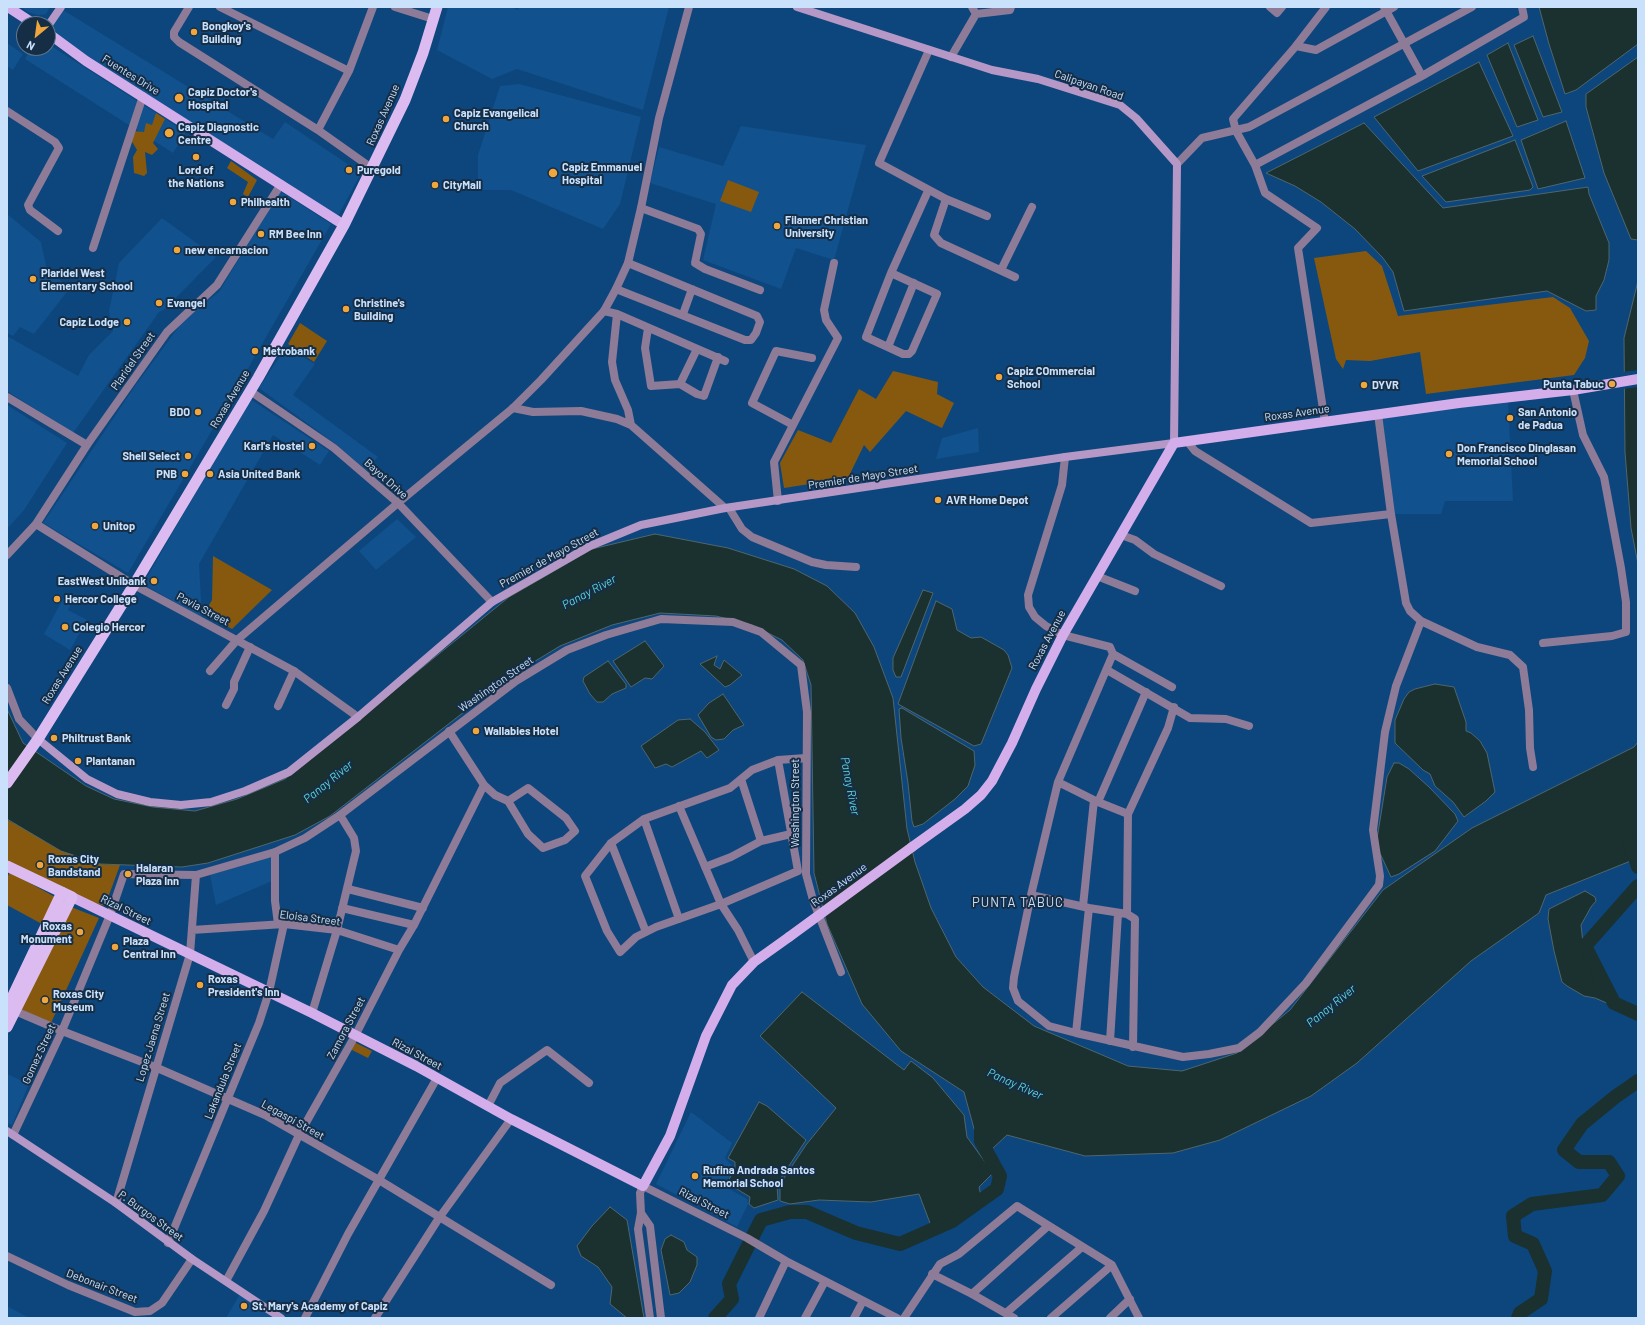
<!DOCTYPE html>
<html>
<head>
<meta charset="utf-8">
<style>
  body { margin:0 }
  #map { position:relative; width:1645px; height:1325px; overflow:hidden; background:#0d467d; font-family:Barlow,sans-serif }
  canvas { display:block }
  .frame { position:absolute; inset:0; border:8px solid #cae1fb; pointer-events:none }
  .north { position:absolute; left:16px; top:16px; width:40px; height:40px; box-sizing:border-box; background:#162d46; border:1px solid #5e758e; border-radius:50%; rotate:209deg; font-size:11px; font-weight:700; line-height:16px; text-align:center; color:#cae1fb }
  .north::after { content:''; display:block; margin:auto; width:14px; height:18px; background:#efa73d; clip-path:polygon(50% 0,100% 100%,50% 72%,0 100%) }
</style>
</head>
<body>
<div id="map">
<canvas width="1645" height="1325"></canvas>
<div class="frame"></div>
<div class="north">N</div>
</div>
<script>
const ctx = document.querySelector('canvas').getContext('2d');
ctx.lineJoin = 'round';
function fillPath(path, color) {
  ctx.fillStyle = color;
  ctx.fill(path, 'evenodd');
}
function poly(rows) {
  const path = new Path2D();
  for (const r of rows) {
    path.moveTo(r[0], r[1]);
    for (let i = 2; i < r.length; i += 2) path.lineTo(r[i], r[i + 1]);
  }
  return path;
}
function stroke(path, color, width, dash) {
  ctx.strokeStyle = color;
  ctx.lineWidth = width;
  ctx.lineCap = dash ? 'butt' : 'round';
  ctx.setLineDash(dash || []);
  ctx.stroke(path);
}
function drawText(font, color, halo, rows, align = 'center') {
  ctx.font = font + ' Barlow,sans-serif';
  ctx.lineWidth = 4;
  ctx.setLineDash([]);
  ctx.textBaseline = 'middle';
  ctx.strokeStyle = halo;
  ctx.fillStyle = color;
  for (const [text, x, y, turn = 0] of rows) {
    ctx.save();
    ctx.translate(x, y);
    ctx.rotate((+turn || 0) * Math.PI / 180);
    ctx.textAlign = isNaN(turn) ? turn : align;
    if (halo) ctx.strokeText(text, 0, 0);
    ctx.fillText(text, 0, 0);
    ctx.restore();
  }
}
const built = poly([
  [21,7,50,7,46,14,38,15,28,12],
  [448,7,511,7,518,10,519,7,669,7,643,110,517,69,492,79,437,50],
  [63,10,273,139,285,122,361,173,338,216,48,32],
  [7,43,23,54,13,70,7,66],
  [48,44,186,132,173,153,25,59,31,48,48,48],
  [519,84,641,117,620,204,603,229,511,190,478,190,478,155,500,86],
  [741,126,866,145,834,260,796,248,781,289,703,260,716,204,650,183,659,147,723,166],
  [280,191,331,224,246,372,249,374,230,404,228,403,128,573,43,523,135,386,186,317,219,292],
  [7,214,41,242,47,270,70,288,34,334,20,327,13,336,7,333],
  [162,218,216,257,165,309,159,312,73,433,7,391,7,336,78,376,89,355,113,331,109,311,119,263],
  [286,347,315,364,293,395,378,457,366,470,337,445,259,388],
  [250,399,329,451,320,465,273,435,199,564,202,618,143,584],
  [1508,401,1513,501,1445,501,1441,514,1395,514,1382,416],
  [7,405,67,443,24,510,7,529],
  [978,428,979,452,936,459,942,438],
  [397,519,416,537,376,570,359,551],
  [64,597,72,602,68,610,87,620,70,650,44,634],
  [272,856,272,881,216,905,210,875],
  [7,1074,29,1084,12,1125,7,1123],
  [691,1112,732,1143,725,1158,734,1168,724,1186,747,1199,748,1204,737,1227,656,1184],
  [240,1294,273,1318,226,1318],
  [7,1306,29,1318,7,1318]
]);
const green = poly([
  [156,113,165,119,153,143,158,149,152,155,145,152,147,173,144,176,134,173,133,157,137,150,131,140,133,131,144,132,146,123,152,125],
  [231,161,257,180,248,197,243,194,248,182,227,168],
  [728,180,759,192,751,212,720,201],
  [1366,251,1382,266,1398,316,1553,297,1570,308,1589,341,1585,358,1574,375,1426,394,1420,352,1370,361,1346,360,1343,369,1336,359,1314,258],
  [300,323,327,341,314,362,288,344],
  [893,371,938,382,937,394,954,403,942,428,906,411,870,452,864,445,848,478,784,488,780,463,798,430,831,443,859,389,876,399],
  [213,556,272,590,232,629,204,614,212,600],
  [7,819,9,821,100,864,120,865,105,906,81,899,7,863],
  [10,872,55,897,42,924,7,905,7,878],
  [71,907,99,918,51,1023,20,1009],
  [354,1042,372,1051,368,1058,350,1049]
]);
const water = poly([
  [1539,7,1638,7,1638,44,1576,90,1565,94,1549,44,1539,7],
  [1533,36,1562,112,1543,117,1514,45,1533,36],
  [1508,43,1538,120,1517,127,1487,55,1508,43],
  [1638,57,1638,240,1631,239,1604,173,1586,107,1586,94,1638,57],
  [1479,62,1513,136,1418,171,1374,117,1479,62],
  [1566,121,1585,178,1538,189,1521,140,1566,121],
  [1364,123,1443,208,1588,187,1589,194,1609,243,1609,260,1604,280,1596,296,1596,310,1586,311,1547,291,1404,311,1393,272,1383,258,1355,229,1321,202,1295,186,1266,173,1364,123],
  [1515,140,1533,187,1530,190,1446,202,1422,176,1515,140],
  [1638,281,1638,564,1631,528,1625,452,1624,338,1638,281],
  [655,534,728,548,794,569,827,586,855,613,874,647,893,698,907,829,915,862,931,908,956,957,983,987,1034,1026,1128,1066,1182,1071,1237,1053,1290,1010,1383,890,1472,828,1634,747,1638,742,1638,858,1546,895,1539,913,1471,961,1357,1063,1311,1096,1220,1140,1173,1153,1085,1156,1007,1135,991,1150,979,1147,964,1092,901,1051,862,1004,827,924,814,873,811,685,803,660,782,640,752,625,716,616,660,613,612,625,560,646,509,677,330,816,295,835,208,863,182,867,100,864,61,851,7,819,7,709,23,743,86,786,114,799,153,807,195,811,237,799,285,779,509,597,592,549,655,534],
  [923,590,933,593,901,677,896,677,893,670,893,658,923,590],
  [936,601,952,609,957,630,971,638,981,637,1004,650,1008,655,1012,668,981,744,974,746,898,704,936,601],
  [645,641,664,666,652,679,645,678,631,687,613,661,645,641],
  [717,656,714,665,720,669,724,660,742,675,730,685,725,687,700,664,717,656],
  [608,661,626,684,626,688,612,694,603,702,597,702,590,694,583,681,584,677,608,661],
  [1435,684,1454,687,1466,722,1466,731,1471,733,1480,741,1487,753,1495,792,1486,801,1464,817,1453,802,1435,786,1430,774,1423,770,1395,743,1395,720,1404,699,1409,692,1415,689,1435,684],
  [723,694,744,725,733,730,724,739,716,740,711,737,698,715,709,703,723,694],
  [902,708,974,751,975,765,968,786,955,799,923,824,914,827,912,821,908,783,901,738,899,709,902,708],
  [690,719,705,732,719,750,707,758,701,751,672,767,666,764,655,768,641,746,678,720,690,719],
  [1394,763,1399,763,1409,769,1429,787,1455,814,1458,821,1435,851,1399,874,1391,877,1378,849,1377,839,1387,777,1394,763],
  [1585,891,1595,897,1596,901,1591,907,1581,925,1584,952,1589,964,1597,973,1599,987,1609,991,1614,999,1614,1003,1609,1004,1595,998,1584,996,1567,986,1562,982,1554,951,1548,919,1549,909,1585,891],
  [802,992,904,1070,911,1061,933,1078,964,1115,967,1137,993,1173,979,1187,981,1196,978,1203,950,1222,933,1231,919,1194,871,1202,819,1200,790,1204,780,1201,780,1184,806,1145,836,1108,760,1036,802,992],
  [759,1102,767,1106,806,1140,777,1184,778,1200,754,1208,749,1204,750,1197,727,1183,735,1169,735,1162,728,1158,759,1102],
  [610,1207,627,1220,644,1318,627,1318,610,1304,612,1287,598,1267,581,1256,577,1246,592,1226,610,1207],
  [671,1235,684,1242,687,1250,697,1257,697,1265,690,1282,679,1293,670,1295,661,1250,665,1239,671,1235]
]);
const pier = poly([
  [1638,370,1638,387,1623,389,1623,372]
]);
const river = poly([
  [1630,841,1638,867],
  [1638,886,1585,946,1614,1003,1638,1014],
  [715,1318,732,1299,729,1284,761,1220,790,1212,807,1212,856,1233,900,1244,952,1221,997,1189,1000,1176,981,1141,981,1130],
  [1518,1318,1520,1313,1541,1299,1545,1271,1533,1244,1515,1236,1513,1216,1532,1204,1602,1195,1618,1176,1609,1162,1579,1162,1564,1150,1582,1124,1615,1097,1638,1081]
]);
const minor = poly([
  [189,7,174,32,174,37,179,42,318,130,373,169],
  [220,7,349,71],
  [395,7,433,19],
  [972,7,976,14,1010,10,1011,7],
  [1270,7,1277,13,1282,7],
  [1326,7,1296,46,1233,119,1236,131,1255,165,1422,76,1524,17,1522,7],
  [1384,7,1422,76],
  [1296,46,1316,50,1394,7],
  [929,50,879,163,946,199,934,235,941,243,1015,277],
  [951,57,976,14],
  [7,111,55,142,59,148,28,205,30,210,58,231],
  [318,130,349,71,373,7],
  [1177,164,1202,138,1249,127,1472,7],
  [1255,165,1265,193,1317,228,1298,248,1325,422],
  [946,199,987,216],
  [641,208,698,229,701,234,695,263,705,269,760,290],
  [93,248,143,96],
  [1001,270,1032,207],
  [891,273,937,294,912,351,909,354,903,354,866,337,891,273,928,191],
  [616,289,745,340,751,340,756,333,760,322,757,316,628,263],
  [604,311,617,314,725,361],
  [617,314,612,362,615,380,628,410,631,425],
  [683,314,692,289],
  [648,328,645,348,651,386,680,384,697,394,704,396,718,357],
  [888,347,914,283],
  [680,384,697,349],
  [7,397,87,445],
  [513,408,533,412,581,411,617,419,631,425,725,508],
  [1378,414,1391,514,1406,603,1410,611,1421,621,1477,647,1510,655,1523,667,1529,710,1530,748,1533,767],
  [793,425,752,403,776,351,812,358],
  [1187,441,1195,451,1311,523,1391,514],
  [1065,457,1062,485,1028,595,1029,607,1035,617,1046,626,1063,635,1110,647,1113,654,1058,782,1031,895,1014,977,1013,988,1018,1001,1049,1026,1076,1033,1183,1057,1209,1054,1239,1048,1260,1032,1306,983,1379,885,1380,876,1373,830,1385,732,1396,686,1421,621],
  [778,501,774,462,838,338,826,320,824,310,834,263],
  [729,508,742,529,752,537,812,562,826,565,856,567],
  [1121,535,1135,540,1154,554,1221,586],
  [1097,576,1135,591],
  [1543,643,1612,636,1626,632,1626,602,1621,568,1604,477,1583,435,1573,390],
  [1113,654,1172,687],
  [1107,670,1190,718,1226,719,1249,726],
  [210,671,237,640,398,503],
  [226,705,234,689,234,682,250,647],
  [278,706,294,671],
  [449,731,484,785,495,795,508,801,528,834,543,848,565,840,575,831,566,818,528,788,508,801],
  [741,779,752,770,778,760,806,758],
  [1058,782,1098,802,1128,814],
  [1098,802,1146,692],
  [679,806,721,904,738,930,754,962],
  [644,819,679,919],
  [761,841,791,834],
  [611,843,646,932],
  [275,852,275,901,278,924],
  [705,867,731,857,761,841,741,779,730,788,644,819,611,843,585,876,607,931,620,952,636,937,656,927,721,904,798,871,778,760],
  [348,889,423,908],
  [1031,895,1089,908,1127,914,1135,919,1133,1047],
  [1083,906,1094,800],
  [342,908,414,925],
  [1127,914,1128,814,1168,728,1174,707],
  [192,930,284,924,337,930,399,950],
  [15,1011,62,1031,155,1067,265,1115,379,1180,551,1285],
  [312,1013,337,930,356,851,354,838,340,815],
  [1076,1033,1089,908],
  [1110,1041,1118,914],
  [488,1106,500,1083,547,1050,589,1083],
  [13,1135,62,1031,110,915,124,874,196,875,275,852,305,838,340,815,516,681,567,650,606,635,661,619,733,622,761,632,801,665,807,712,806,874,813,900,841,972],
  [643,1186,747,1238,786,1261,897,1318],
  [116,1203,190,954,196,875],
  [168,1243,259,1023,269,992,284,924],
  [7,1256,68,1285,135,1312,150,1311,162,1303,192,1259],
  [932,1274,972,1294,1014,1318],
  [226,1281,264,1211,299,1135,355,1036,399,950,414,925,484,785],
  [972,1294,1048,1226],
  [1006,1313,1082,1247],
  [305,1318,348,1234,437,1078],
  [759,1318,786,1261],
  [805,1318,825,1281],
  [854,1318,863,1301],
  [904,1318,940,1264,959,1254,1017,1206,1112,1265,1139,1318],
  [1051,1318,1112,1265],
  [1110,1318,1130,1299]
]);
const tertiary = poly([
  [250,391,334,448,398,503,492,602],
  [398,503,513,408,541,380,604,311,616,289,628,263,641,208,659,118,689,7],
  [36,524,134,585,294,671,358,717],
  [7,555,36,524,87,445,167,332,217,285,281,184],
  [7,688,19,719,38,739],
  [643,1186,640,1193,641,1213,638,1229,650,1318],
  [641,1213,650,1226,661,1318],
  [375,1318,439,1218,511,1119]
]);
const secondary = poly([
  [48,26,61,7],
  [38,739,87,779,117,794,150,802,181,805,211,802,245,791,289,772,358,717,492,602,590,546,641,525,725,508,1065,457,1174,443,1177,164,1136,118,1120,105,1038,79,992,70,797,7],
  [7,1131,116,1203,192,1259,281,1318]
]);
const primary = poly([
  [8,7,34,24],
  [48,33,86,61,344,225],
  [912,847,965,809,981,795,992,781,1012,743,1036,689,1063,635,1174,443,1459,403,1573,390,1638,379],
  [72,897,312,1013,416,1066,511,1119,643,1186,670,1136,706,1036,732,985,754,962,789,937]
]);
const trunk = poly([
  [7,783,38,739,134,585,258,378,344,225,405,100,423,53,437,7],
  [7,866,72,897,7,1027],
  [7,1008,62,892]
]);
const primaryBridge = poly([
  [789,937,912,847]
]);
const markers = [
  [194,32,4,"#efa73d"],
  [179,98,5,"#efa73d"],
  [446,119,4,"#efa73d"],
  [169,133,5,"#efa73d"],
  [196,157,4,"#efa73d"],
  [349,170,4,"#efa73d"],
  [553,173,5,"#efa73d"],
  [435,185,4,"#efa73d"],
  [233,202,4,"#efa73d"],
  [777,226,4,"#efa73d"],
  [261,234,4,"#efa73d"],
  [177,250,4,"#efa73d"],
  [33,279,4,"#efa73d"],
  [159,303,4,"#efa73d"],
  [346,309,4,"#efa73d"],
  [127,322,4,"#efa73d"],
  [255,351,4,"#efa73d"],
  [999,377,4,"#efa73d"],
  [1612,384,4,"#efa73d"],
  [1364,385,4,"#efa73d"],
  [198,412,4,"#efa73d"],
  [1510,418,4,"#efa73d"],
  [312,446,4,"#efa73d"],
  [1449,454,4,"#efa73d"],
  [188,456,4,"#efa73d"],
  [185,474,4,"#efa73d"],
  [210,474,4,"#efa73d"],
  [938,500,4,"#efa73d"],
  [95,526,4,"#efa73d"],
  [154,581,4,"#efa73d"],
  [57,599,4,"#efa73d"],
  [65,627,4,"#efa73d"],
  [476,731,4,"#efa73d"],
  [54,738,4,"#efa73d"],
  [78,761,4,"#efa73d"],
  [40,865,4,"#efa73d"],
  [128,874,4,"#efa73d"],
  [80,932,4,"#efa73d"],
  [115,947,4,"#efa73d"],
  [200,985,4,"#efa73d"],
  [45,1000,4,"#efa73d"],
  [695,1176,4,"#efa73d"],
  [244,1306,4,"#efa73d"]
];
const poiNames = [
  ["Bongkoy's",202,26],
  ["Building",202,39],
  ["Capiz Doctor's",188,92],
  ["Hospital",188,105],
  ["Capiz Evangelical",454,113],
  ["Church",454,126],
  ["Capiz Diagnostic",178,127],
  ["Centre",178,140],
  ["Capiz Emmanuel",562,167],
  ["Hospital",562,180],
  ["Lord of",196,170,"center"],
  ["the Nations",196,183,"center"],
  ["Puregold",357,170],
  ["CityMall",443,185],
  ["Philhealth",241,202],
  ["Filamer Christian",785,220],
  ["University",785,233],
  ["RM Bee Inn",269,234],
  ["new encarnacion",185,250],
  ["Plaridel West",41,273],
  ["Elementary School",41,286],
  ["Evangel",167,303],
  ["Christine's",354,303],
  ["Building",354,316],
  ["Capiz Lodge",119,322,"right"],
  ["Metrobank",263,351],
  ["Capiz COmmercial",1007,371],
  ["School",1007,384],
  ["Punta Tabuc",1604,384,"right"],
  ["DYVR",1372,385],
  ["BDO",190,412,"right"],
  ["San Antonio",1518,412],
  ["de Padua",1518,425],
  ["Karl's Hostel",304,446,"right"],
  ["Don Francisco Dinglasan",1457,448],
  ["Memorial School",1457,461],
  ["Shell Select",180,456,"right"],
  ["PNB",177,474,"right"],
  ["Asia United Bank",218,474],
  ["AVR Home Depot",946,500],
  ["Unitop",103,526],
  ["EastWest Unibank",146,581,"right"],
  ["Hercor College",65,599],
  ["Colegio Hercor",73,627],
  ["Wallabies Hotel",484,731],
  ["Philtrust Bank",62,738],
  ["Plantanan",86,761],
  ["Roxas City",48,859],
  ["Bandstand",48,872],
  ["Halaran",136,868],
  ["Plaza Inn",136,881],
  ["Roxas",72,926,"right"],
  ["Monument",72,939,"right"],
  ["Plaza",123,941],
  ["Central Inn",123,954],
  ["Roxas",208,979],
  ["President's Inn",208,992],
  ["Roxas City",53,994],
  ["Museum",53,1007],
  ["Rufina Andrada Santos",703,1170],
  ["Memorial School",703,1183],
  ["St. Mary's Academy of Capiz",252,1306]
];
const streetNames = [
  ["Fuentes Drive",131,75,32],
  ["Calipayan Road",1089,85,19],
  ["Roxas Avenue",383,115,-66],
  ["Plaridel Street",133,361,-55],
  ["Roxas Avenue",230,399,-59],
  ["Roxas Avenue",1297,413,-8],
  ["Premier de Mayo Street",863,477,-9],
  ["Bayot Drive",386,479,42],
  ["Premier de Mayo Street",549,558,-29],
  ["Pavia Street",203,609,28],
  ["Roxas Avenue",1047,640,-62],
  ["Roxas Avenue",62,675,-58],
  ["Washington Street",496,684,-35],
  ["Washington Street",795,803,-90],
  ["Roxas Avenue",839,885,-36],
  ["Rizal Street",126,910,26],
  ["Eloisa Street",310,918,7],
  ["Zamora Street",346,1028,-62],
  ["Lopez Jaena Street",153,1037,-73],
  ["Gomez Street",39,1054,-65],
  ["Rizal Street",417,1054,28],
  ["Lakandula Street",223,1081,-68],
  ["Legaspi Street",293,1120,29],
  ["Rizal Street",704,1203,27],
  ["P. Burgos Street",151,1216,36],
  ["Debonair Street",102,1286,21]
];
const waterNames = [
  ["Panay River",589,592,-28],
  ["Panay River",328,782,-39],
  ["Panay River",850,786,79],
  ["Panay River",1331,1006,-39],
  ["Panay River",1015,1084,24]
];
const quarterNames = [
  ["PUNTA TABUC",1018,903]
];
fillPath(built, '#11518d');
fillPath(green, '#87590e');
fillPath(water, '#1a3130');
stroke(water, '#4f666d', 1);
fillPath(pier, '#0d467d');
stroke(river, '#1a3130', 14);
stroke(minor, '#8d7b98', 8);
stroke(tertiary, '#8d7b98', 8);
stroke(secondary, '#b598c6', 8);
stroke(primary, '#d3aeea', 10);
stroke(trunk, '#dcbcf0', 11);
stroke(primaryBridge, '#d3aeea', 10);
for (const [x, y, r, color] of markers) {
  const dot = new Path2D();
  dot.arc(x, y, r, 0, 2 * Math.PI);
  ctx.fillStyle = color;
  ctx.fill(dot);
  stroke(dot, '#162d46', 1.5);
}
drawText('bold 11px', '#cae1fb', '#162d46', poiNames, 'left');
drawText('11px', '#cae1fb', '#162d46', streetNames);
drawText('italic 12px', '#5ed4d1', '#162d46', waterNames);
ctx.letterSpacing = '1px';
drawText('13px', '#cae1fb', '#162d46', quarterNames);
ctx.letterSpacing = '0px';
</script>
</body>
</html>
